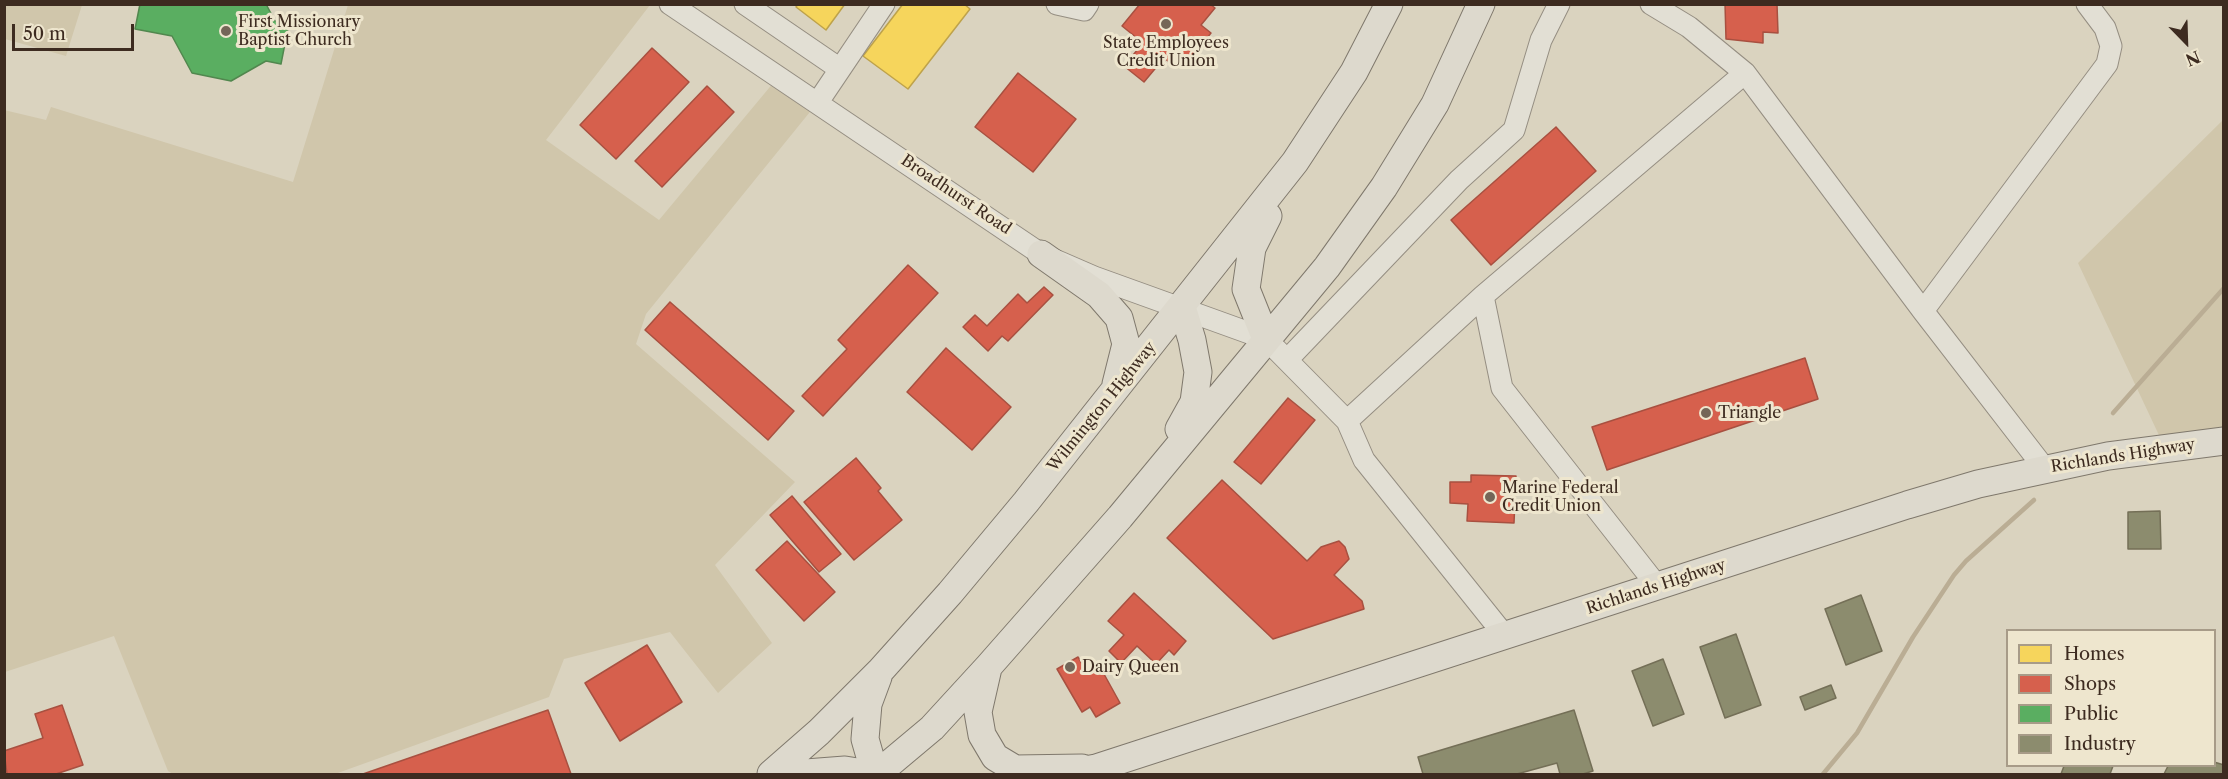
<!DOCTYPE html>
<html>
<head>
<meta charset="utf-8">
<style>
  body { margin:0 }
  #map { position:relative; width:2228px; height:779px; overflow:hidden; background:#dad3bf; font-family:"Libre Caslon Text",serif }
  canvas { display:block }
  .frame { position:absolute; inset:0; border:6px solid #3d2b20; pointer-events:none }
  .legend { position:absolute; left:2006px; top:629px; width:210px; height:138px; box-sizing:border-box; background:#eee6ce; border:2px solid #a79b88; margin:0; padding:8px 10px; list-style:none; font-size:18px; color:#3d2b20 }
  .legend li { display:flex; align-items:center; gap:12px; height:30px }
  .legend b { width:30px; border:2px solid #a79b88 }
  .north { position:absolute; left:2156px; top:12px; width:60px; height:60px; -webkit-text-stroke:4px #eee6ce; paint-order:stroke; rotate:157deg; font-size:16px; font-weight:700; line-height:24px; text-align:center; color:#3d2b20 }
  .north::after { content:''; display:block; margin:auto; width:21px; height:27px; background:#3d2b20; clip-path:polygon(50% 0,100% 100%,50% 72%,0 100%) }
  .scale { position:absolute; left:12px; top:24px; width:122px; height:27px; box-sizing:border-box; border:3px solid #3d2b20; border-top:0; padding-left:8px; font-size:18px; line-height:21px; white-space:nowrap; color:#3d2b20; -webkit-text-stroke:4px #eee6ce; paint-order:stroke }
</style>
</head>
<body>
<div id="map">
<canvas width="2228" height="779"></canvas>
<div class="frame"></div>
<ul class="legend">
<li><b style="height:16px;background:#f6d55c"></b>Homes</li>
<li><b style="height:16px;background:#d6604d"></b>Shops</li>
<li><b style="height:16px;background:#5aae61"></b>Public</li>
<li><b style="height:16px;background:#8c8c6e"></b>Industry</li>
</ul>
<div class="north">N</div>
<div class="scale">50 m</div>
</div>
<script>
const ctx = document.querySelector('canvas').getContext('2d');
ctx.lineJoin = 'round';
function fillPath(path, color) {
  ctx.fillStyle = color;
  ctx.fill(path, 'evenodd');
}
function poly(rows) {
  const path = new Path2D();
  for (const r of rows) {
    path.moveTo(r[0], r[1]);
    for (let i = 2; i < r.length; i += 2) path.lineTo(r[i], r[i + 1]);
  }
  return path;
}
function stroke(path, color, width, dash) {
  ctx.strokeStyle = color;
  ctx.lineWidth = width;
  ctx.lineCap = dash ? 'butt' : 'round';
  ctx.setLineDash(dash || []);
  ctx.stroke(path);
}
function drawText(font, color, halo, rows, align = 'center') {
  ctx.font = font + ' "Libre Caslon Text",serif';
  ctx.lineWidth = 6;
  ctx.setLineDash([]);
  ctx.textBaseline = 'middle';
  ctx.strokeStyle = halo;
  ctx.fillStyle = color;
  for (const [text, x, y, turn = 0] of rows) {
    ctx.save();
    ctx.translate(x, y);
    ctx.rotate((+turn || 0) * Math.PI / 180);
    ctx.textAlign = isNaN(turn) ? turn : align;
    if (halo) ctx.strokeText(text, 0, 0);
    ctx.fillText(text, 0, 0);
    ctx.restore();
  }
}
const green = poly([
  [4,5,82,5,66,56,5,39],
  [348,5,650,5,546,140,659,220,779,76,818,102,646,314,636,344,795,482,715,565,772,643,718,693,670,632,564,659,549,697,335,774,173,774,168,771,114,636,5,672,4,110,46,120,51,107,293,182],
  [2223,120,2223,441,2165,448,2078,263]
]);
const homes = poly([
  [798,4,845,4,826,30,796,7,798,4],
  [903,4,964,4,970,9,908,89,863,56,903,4]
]);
const shops = poly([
  [1140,4,1210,4,1215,8,1201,25,1211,33,1186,64,1177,58,1172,64,1164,58,1144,82,1124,66,1143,43,1122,26,1140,4],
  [1725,4,1777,4,1778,33,1763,32,1763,43,1726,39,1725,4],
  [652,48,689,82,616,159,580,125,652,48],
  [1018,73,1076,119,1033,172,975,127,1018,73],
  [707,86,734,112,662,187,635,161,707,86],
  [1556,127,1596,171,1491,265,1451,220,1556,127],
  [908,265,938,293,823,416,802,396,847,349,838,340,908,265],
  [1044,287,1053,295,1008,341,1002,336,988,351,963,327,975,315,987,326,1018,294,1027,303,1044,287],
  [670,302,794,411,768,440,645,330,670,302],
  [946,348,1011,407,972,450,907,392,946,348],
  [1805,358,1818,399,1607,470,1592,427,1805,358],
  [1288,398,1315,420,1261,484,1234,462,1288,398],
  [856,458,881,488,878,491,902,520,854,560,804,502,856,458],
  [1471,475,1516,476,1514,523,1467,521,1468,504,1450,503,1450,482,1471,482,1471,475],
  [1222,480,1307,561,1321,547,1339,541,1345,547,1349,559,1334,575,1362,601,1364,609,1273,639,1167,538,1222,480],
  [792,496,841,554,819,572,770,515,792,496],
  [787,541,835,592,804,621,756,570,787,541],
  [1134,593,1186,641,1174,655,1169,650,1156,664,1137,646,1121,663,1109,651,1124,635,1108,621,1134,593],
  [647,645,682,702,620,741,585,683,647,645],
  [1078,657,1087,672,1099,665,1120,703,1096,717,1090,707,1082,712,1057,669,1078,657],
  [62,705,83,765,56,774,7,774,4,751,43,738,35,714,62,705],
  [548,710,571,774,363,774,548,710]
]);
const public = poly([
  [140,4,266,4,275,21,289,23,281,64,266,61,231,81,192,73,172,36,135,29,140,4]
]);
const industry = poly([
  [2160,511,2161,549,2128,549,2128,512,2160,511],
  [1861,595,1882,651,1846,665,1825,609,1861,595],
  [1736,634,1761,705,1725,718,1700,647,1736,634],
  [1663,659,1684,714,1653,726,1632,671,1663,659],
  [1831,685,1836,698,1805,710,1800,697,1831,685],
  [1574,710,1593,771,1583,774,1560,774,1557,763,1517,774,1423,774,1418,757,1574,710],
  [2214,762,2224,765,2224,774,2164,774,2168,766,2214,766,2214,762],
  [2064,766,2113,766,2110,774,2061,774,2064,766]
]);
const stream = poly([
  [2113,413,2224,288],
  [1823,774,1857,733,1913,637,1954,575,1966,561,2034,500]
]);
const minor = poly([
  [670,4,1041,254,1094,277,1266,339,1347,421,1364,460,1505,636],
  [745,4,840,69],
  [1057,4,1084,10,1088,4],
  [1651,4,1689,27,1745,73,1923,311,2045,469],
  [818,102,884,4],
  [1483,296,1502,388,1658,587],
  [1923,311,2107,64,2111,46,2105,28,2087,4],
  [1287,360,1459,180,1514,130,1541,40,1559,4],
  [1347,421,1483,296,1745,73]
]);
const major = poly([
  [1041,254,1099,295,1119,318,1126,344,1116,384],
  [1266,339,1246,289,1252,248,1268,216],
  [1179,429,1194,402,1198,372,1192,340,1182,307],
  [988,668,978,712,982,735,995,757,1015,769,1082,768],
  [771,774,819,732,881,670,950,593,1026,502,1295,162,1354,72,1389,4],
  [793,774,845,770,870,774],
  [875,774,865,739,868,704,878,677],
  [877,774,932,728,988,667,1120,517,1327,267,1384,187,1435,104,1481,4],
  [1064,774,1096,768,1907,505,1978,484,2108,456,2224,441]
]);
const markers = [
  [1166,24,6,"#746658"],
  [226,31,6,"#746658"],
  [1706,413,6,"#746658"],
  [1490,497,6,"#746658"],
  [1070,667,6,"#746658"]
];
const poiNames = [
  ["First Missionary",238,22],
  ["Baptist Church",238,40],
  ["State Employees",1166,43,"center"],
  ["Credit Union",1166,61,"center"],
  ["Triangle",1718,413],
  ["Marine Federal",1502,488],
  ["Credit Union",1502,506],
  ["Dairy Queen",1082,667]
];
const streetNames = [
  ["Broadhurst Road",956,195,34],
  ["Wilmington Highway",1102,407,-51],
  ["Richlands Highway",2123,456,-9],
  ["Richlands Highway",1656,587,-18]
];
fillPath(green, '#d0c6ab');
fillPath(homes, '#f6d55c');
stroke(homes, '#bea24a', 1.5);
fillPath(shops, '#d6604d');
stroke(shops, '#a85040', 1.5);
fillPath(public, '#5aae61');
stroke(public, '#51874e', 1.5);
fillPath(industry, '#8c8c6e');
stroke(industry, '#746f57', 1.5);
stroke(stream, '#baad94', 4.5);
stroke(minor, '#958e82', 23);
stroke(major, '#7f786c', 29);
stroke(minor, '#e2dfd4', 21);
stroke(major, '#ddd9cd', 27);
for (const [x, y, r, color] of markers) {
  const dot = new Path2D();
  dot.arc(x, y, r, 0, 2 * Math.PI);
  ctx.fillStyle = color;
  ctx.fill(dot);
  stroke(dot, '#eee6ce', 2);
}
drawText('16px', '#3d2b20', '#eee6ce', poiNames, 'left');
drawText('16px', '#3d2b20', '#eee6ce', streetNames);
</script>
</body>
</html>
